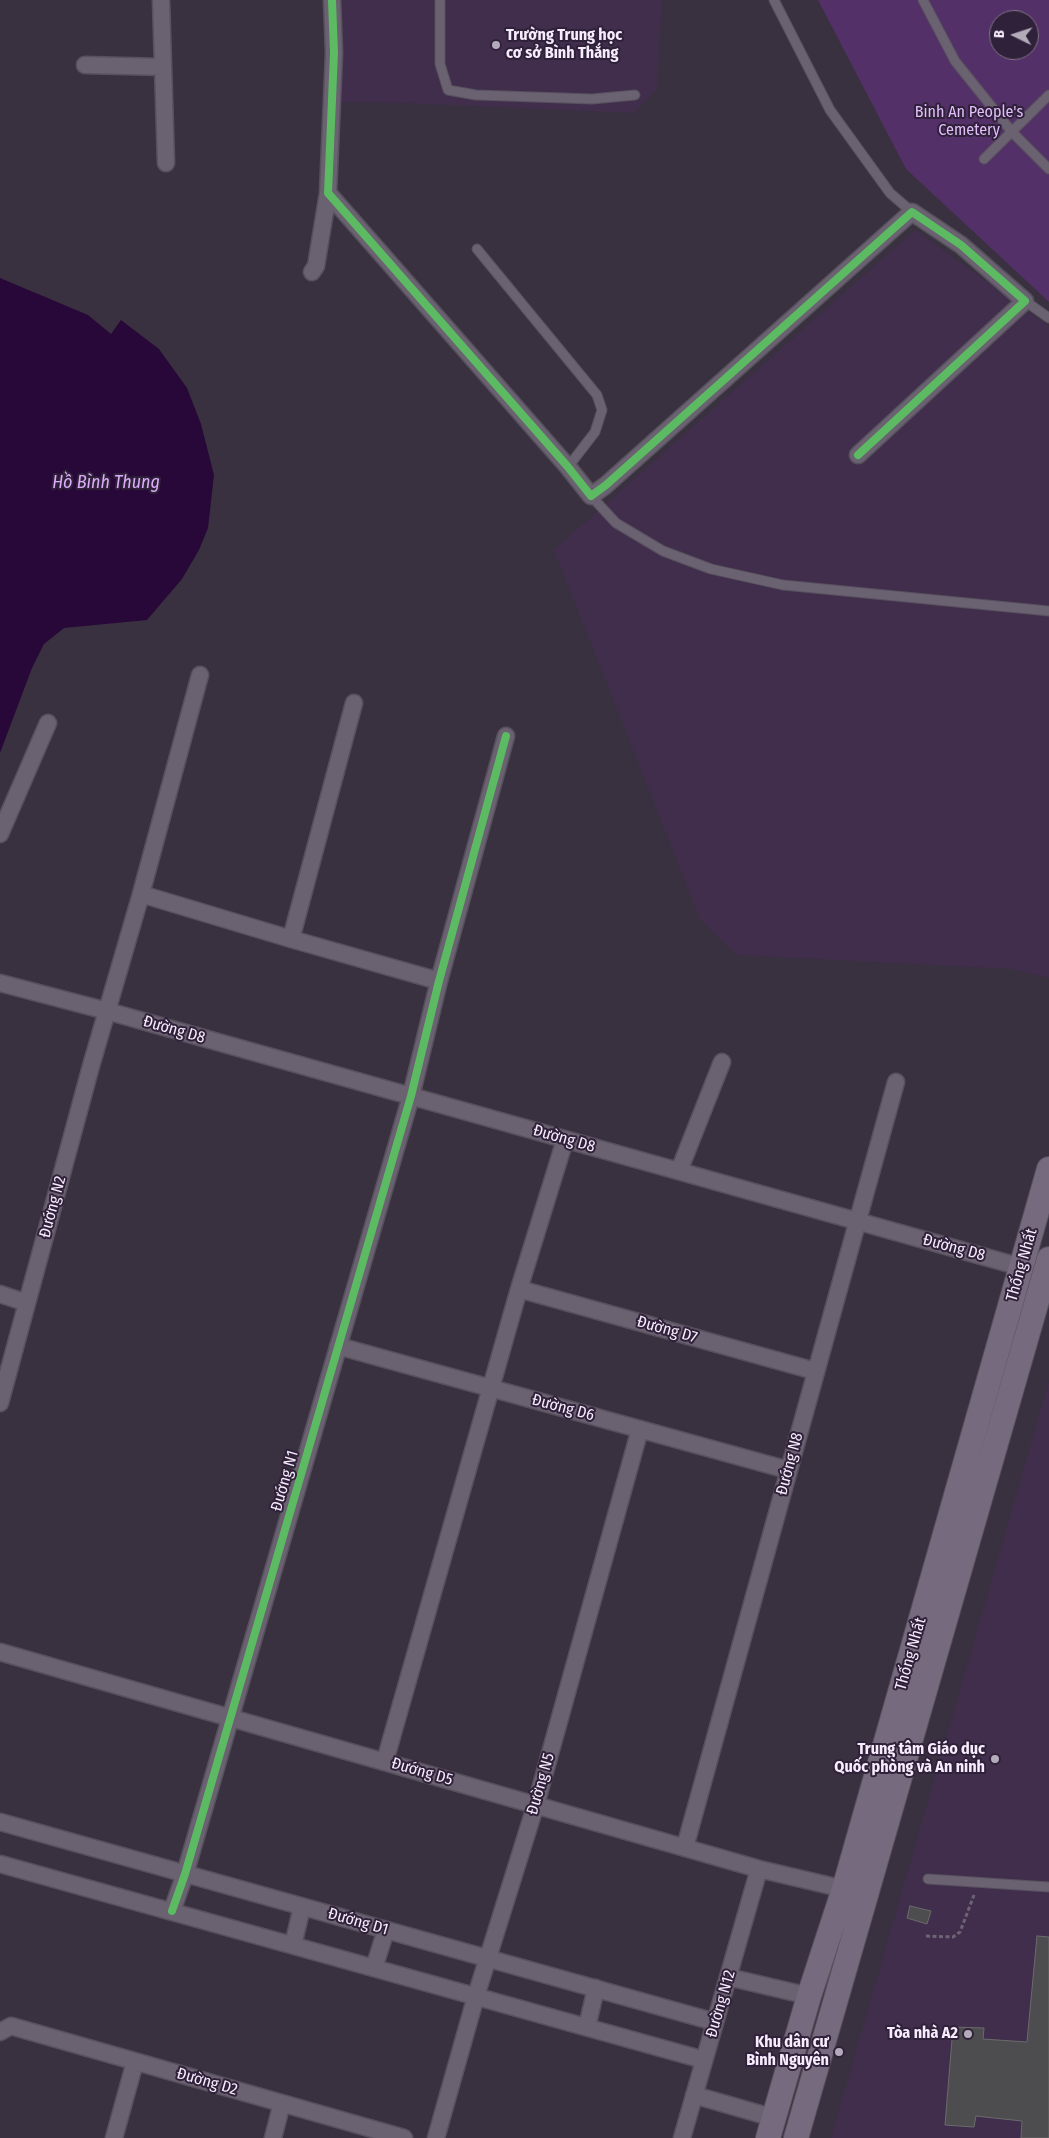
<!DOCTYPE html>
<html>
<head>
<meta charset="utf-8">
<style>
  body { margin:0 }
  #map { position:relative; width:1049px; height:2138px; overflow:hidden; background:#39313f; font-family:"Fira Sans Condensed",sans-serif }
  canvas { display:block }
  .north { position:absolute; left:989px; top:10px; width:50px; height:50px; box-sizing:border-box; background:#30213a; border:1px solid #7f7288; border-radius:50%; rotate:274deg; font-size:14px; font-weight:700; line-height:20px; text-align:center; color:#f6ecfd }
  .north::after { content:''; display:block; margin:auto; width:18px; height:22px; background:#b4abba; clip-path:polygon(50% 0,100% 100%,50% 72%,0 100%) }
</style>
</head>
<body>
<div id="map">
<canvas width="1049" height="2138"></canvas>
<div class="north">B</div>
</div>
<script>
const ctx = document.querySelector('canvas').getContext('2d');
ctx.lineJoin = 'round';
function fillPath(path, color) {
  ctx.fillStyle = color;
  ctx.fill(path, 'evenodd');
}
function poly(rows) {
  const path = new Path2D();
  for (const r of rows) {
    path.moveTo(r[0], r[1]);
    for (let i = 2; i < r.length; i += 2) path.lineTo(r[i], r[i + 1]);
  }
  return path;
}
function stroke(path, color, width, dash) {
  ctx.strokeStyle = color;
  ctx.lineWidth = width;
  ctx.lineCap = dash ? 'butt' : 'round';
  ctx.setLineDash(dash || []);
  ctx.stroke(path);
}
function drawText(font, color, halo, rows, align = 'center') {
  ctx.font = font + ' "Fira Sans Condensed",sans-serif';
  ctx.lineWidth = 4;
  ctx.setLineDash([]);
  ctx.textBaseline = 'middle';
  ctx.strokeStyle = halo;
  ctx.fillStyle = color;
  for (const [text, x, y, turn = 0] of rows) {
    ctx.save();
    ctx.translate(x, y);
    ctx.rotate((+turn || 0) * Math.PI / 180);
    ctx.textAlign = isNaN(turn) ? turn : align;
    if (halo) ctx.strokeText(text, 0, 0);
    ctx.fillText(text, 0, 0);
    ctx.restore();
  }
}
const built = poly([
  [332,0,662,0,657,89,634,113,402,103,333,102],
  [915,230,1049,326,1049,978,1011,969,737,955,700,919,554,550],
  [1049,1381,1049,2138,831,2138]
]);
const green = poly([
  [818,0,1049,0,1049,302,906,169],
  [999,20,1029,20,1029,50,999,50]
]);
const water = poly([
  [0,278,88,315,111,334,121,320,159,349,187,388,201,424,214,475,208,528,199,550,182,579,147,620,64,628,44,644,32,668,0,753]
]);
const building = poly([
  [910,1906,931,1911,927,1924,907,1918,910,1906],
  [1037,1936,1049,1937,1049,2138,1021,2138,1022,2121,976,2116,974,2127,945,2125,953,2027,984,2028,983,2039,1027,2042,1037,1936]
]);
const path = poly([
  [926,1936,953,1937,960,1932,974,1895]
]);
const lane = poly([
  [440,0,440,64,448,90,476,95,592,99,635,95],
  [774,0,830,110,890,193,912,212],
  [923,0,955,61,1012,132,1049,169],
  [984,159,1049,95],
  [477,249,597,395,602,410,595,432,568,467],
  [1025,301,1049,318],
  [591,496,616,523,663,551,711,569,783,585,1049,611],
  [928,1879,1049,1887]
]);
const street = poly([
  [161,0,166,163],
  [332,0,334,53,328,193,568,467,591,496,606,485,912,212,961,245,1025,301,858,455],
  [85,65,163,67],
  [312,272,316,266,328,193],
  [0,834,48,723],
  [141,894,291,939,439,981],
  [291,939,354,703],
  [0,983,107,1011,1021,1267],
  [679,1171,722,1062],
  [519,1289,815,1371],
  [0,1294,27,1303],
  [338,1346,788,1470],
  [0,1403,91,1066,141,894,200,675],
  [0,1652,759,1869,844,1889],
  [385,1761,519,1289,565,1140],
  [0,1822,715,2022],
  [685,1847,896,1082],
  [0,1864,704,2060],
  [172,1911,185,1874,411,1096,439,981,506,736],
  [293,1945,302,1907],
  [374,1968,386,1930],
  [728,1977,809,1996],
  [587,2027,596,1988],
  [0,2032,11,2026,404,2138],
  [694,2095,774,2118],
  [114,2138,135,2062],
  [273,2138,282,2103],
  [436,2138,476,1996,536,1804,640,1429],
  [682,2138,759,1869]
]);
const secondary = poly([
  [768,2138,809,1996,844,1889,1049,1169],
  [796,2138,1049,1259]
]);
const cycleway = poly([
  [332,0,334,53,328,193,568,467,591,496,606,485,912,212,961,245,1025,301,858,455],
  [172,1911,185,1874,411,1096,439,981,506,736]
]);
const markers = [
  [496,45,5,"#b4abba"],
  [995,1759,5,"#b4abba"],
  [968,2034,5,"#b4abba"],
  [839,2052,5,"#b4abba"]
];
const poiNames = [
  ["Trường Trung học",506,36,"left"],
  ["cơ sở Bình Thắng",506,54,"left"],
  ["Trung tâm Giáo dục",985,1750],
  ["Quốc phòng và An ninh",985,1768],
  ["Tòa nhà A2",958,2034],
  ["Khu dân cư",829,2043],
  ["Bình Nguyên",829,2061]
];
const parkNames = [
  ["Binh An People's",969,113],
  ["Cemetery",969,131]
];
const streetNames = [
  ["Đường D8",174,1030,16],
  ["Đường D8",564,1139,16],
  ["Đướng N2",53,1207,-75],
  ["Đường D8",954,1248,15],
  ["Thống Nhất",1022,1265,-74],
  ["Đường D7",667,1330,16],
  ["Đường D6",563,1408,15],
  ["Đướng N8",790,1464,-75],
  ["Đướng N1",285,1481,-74],
  ["Thống Nhất",911,1654,-74],
  ["Đướng D5",422,1772,16],
  ["Đường N5",541,1784,-74],
  ["Đướng D1",358,1922,16],
  ["Đường N12",721,2004,-74],
  ["Đường D2",207,2082,16]
];
const waterNames = [
  ["Hồ Bình Thung",106,483]
];
fillPath(built, '#412e4c');
fillPath(green, '#533067');
fillPath(water, '#280838');
fillPath(building, '#4d4d4f');
stroke(building, '#6a6b6c', 1);
stroke(lane, '#57505d', 11);
stroke(street, '#57505d', 19);
stroke(secondary, '#57505d', 26);
stroke(path, '#6c6472', 3, [4, 2.5]);
stroke(lane, '#6a6171', 9);
stroke(street, '#6a6171', 16);
stroke(secondary, '#766b7e', 24);
stroke(cycleway, '#5cba63', 8);
for (const [x, y, r, color] of markers) {
  const dot = new Path2D();
  dot.arc(x, y, r, 0, 2 * Math.PI);
  ctx.fillStyle = color;
  ctx.fill(dot);
  stroke(dot, '#30213a', 2);
}
drawText('bold 16px', '#f6ecfd', '#30213a', poiNames, 'right');
drawText('16px', '#e2bffa', '#30213a', parkNames);
drawText('16px', '#f6ecfd', '#30213a', streetNames);
drawText('italic 18px', '#dbacfa', '#30213a', waterNames);
</script>
</body>
</html>
